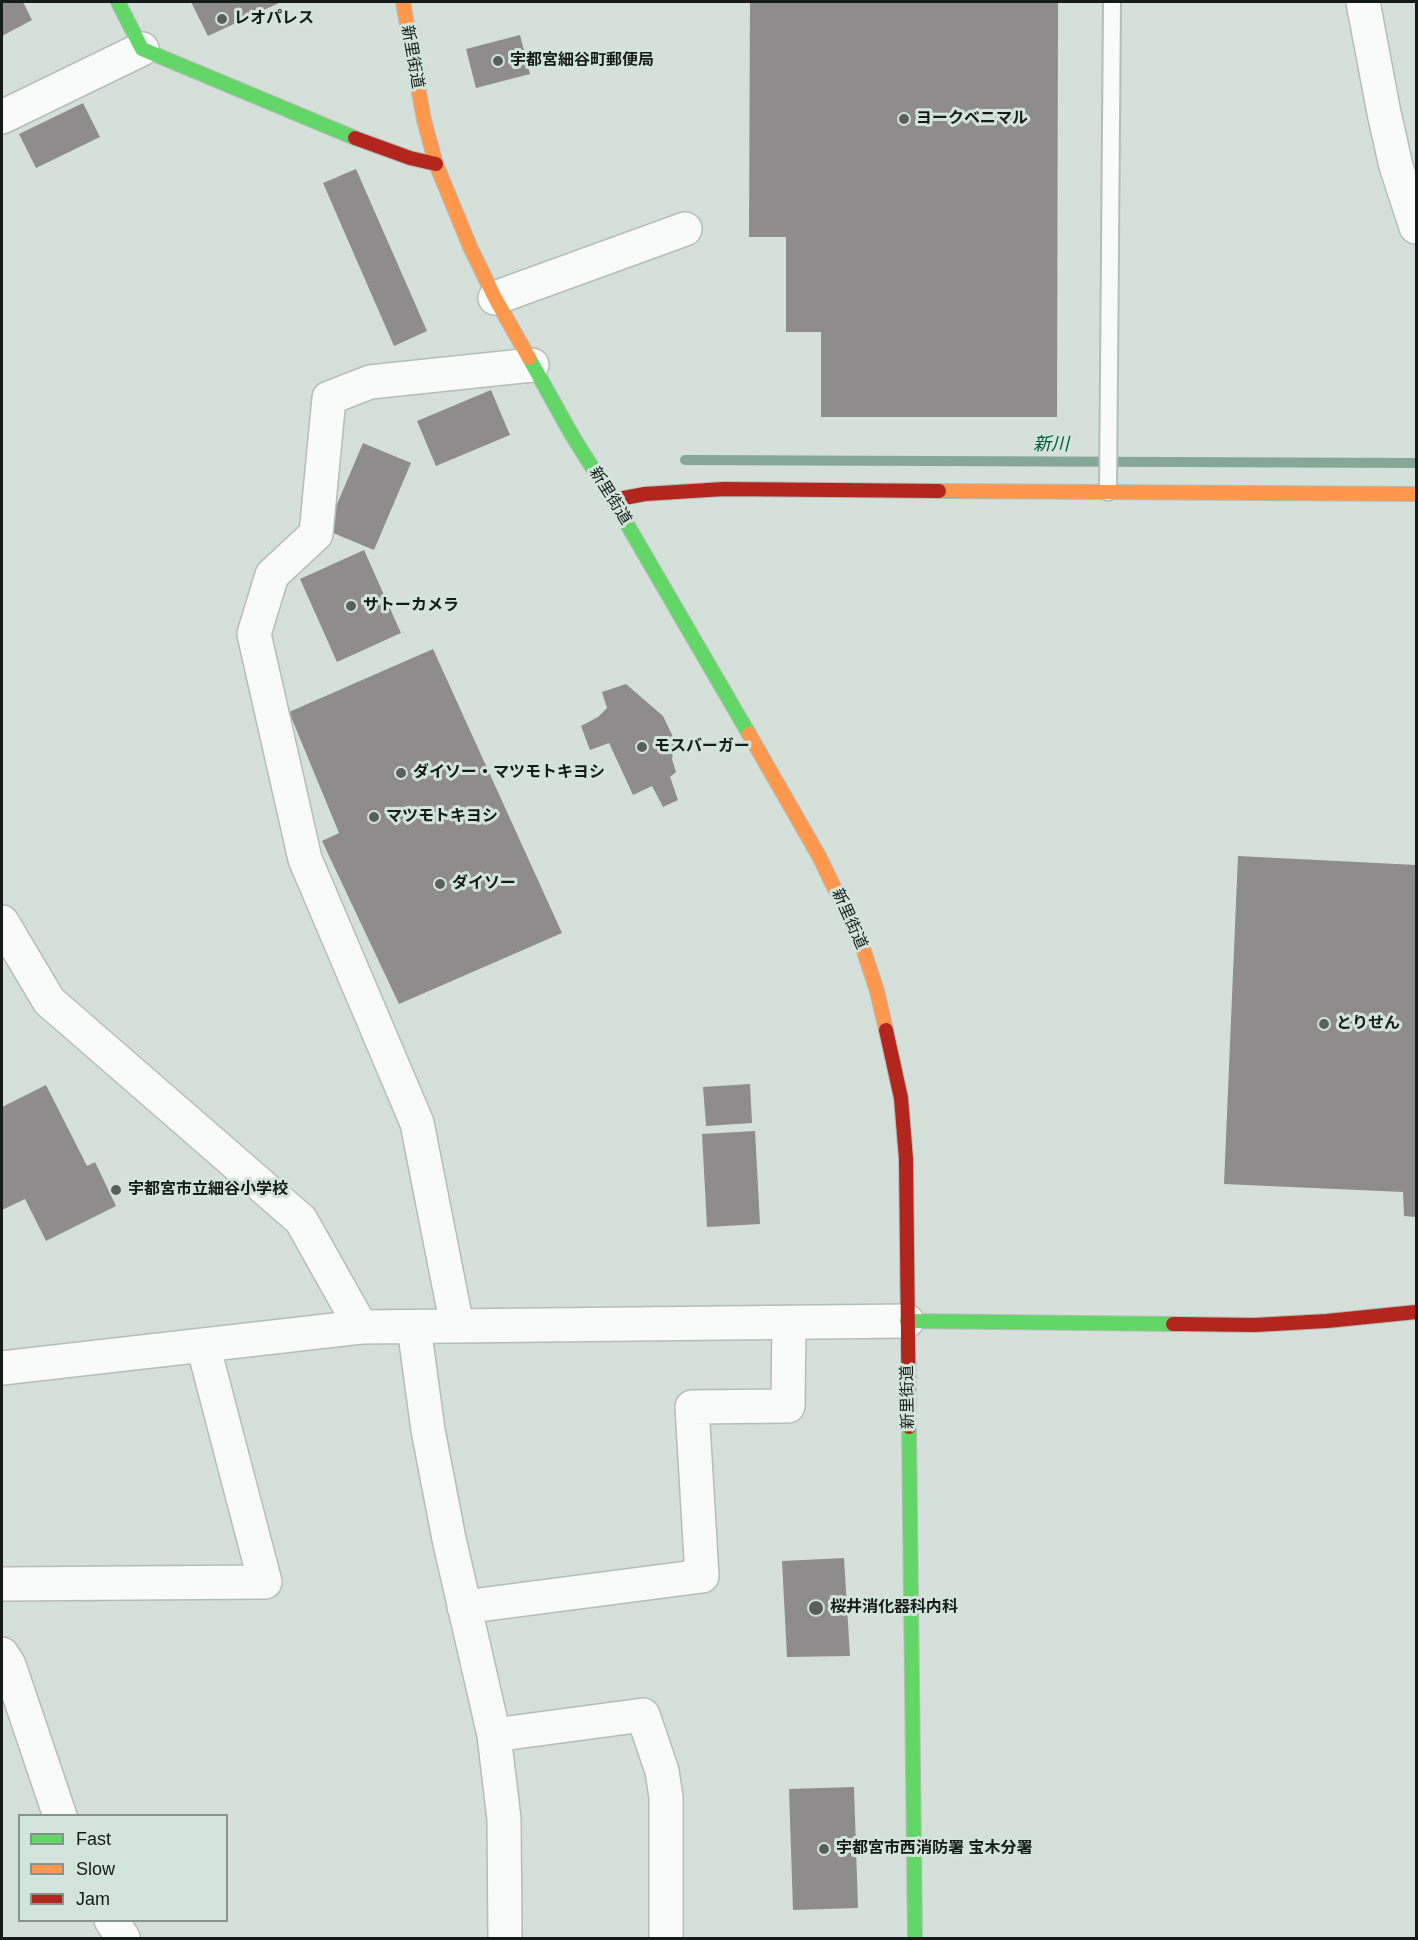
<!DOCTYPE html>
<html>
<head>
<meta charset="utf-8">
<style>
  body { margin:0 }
  #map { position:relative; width:1418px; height:1940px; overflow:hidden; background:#d6e0db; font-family:Helvetica,sans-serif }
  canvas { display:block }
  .frame { position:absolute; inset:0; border:3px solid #151b18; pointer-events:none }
  .legend { position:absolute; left:18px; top:1814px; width:210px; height:108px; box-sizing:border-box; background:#d2e4db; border:2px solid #86948d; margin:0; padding:8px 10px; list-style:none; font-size:18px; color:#151b18 }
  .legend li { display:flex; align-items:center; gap:12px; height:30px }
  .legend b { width:30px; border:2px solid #86948d }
</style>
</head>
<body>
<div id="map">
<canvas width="1418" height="1940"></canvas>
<div class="frame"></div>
<ul class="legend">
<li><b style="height:8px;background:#63d668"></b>Fast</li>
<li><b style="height:8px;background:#ff974d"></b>Slow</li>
<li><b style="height:8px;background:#b3261e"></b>Jam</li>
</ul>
</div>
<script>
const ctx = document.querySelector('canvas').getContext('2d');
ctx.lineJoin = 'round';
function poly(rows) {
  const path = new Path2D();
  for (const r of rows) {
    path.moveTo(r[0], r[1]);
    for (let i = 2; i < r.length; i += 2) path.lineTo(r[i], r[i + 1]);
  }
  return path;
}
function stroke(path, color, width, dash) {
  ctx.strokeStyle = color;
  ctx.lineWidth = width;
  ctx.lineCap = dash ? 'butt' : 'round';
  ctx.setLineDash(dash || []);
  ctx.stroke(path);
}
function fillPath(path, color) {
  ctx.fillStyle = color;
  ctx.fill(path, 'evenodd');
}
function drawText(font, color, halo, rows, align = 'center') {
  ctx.font = font + ' Helvetica,"Noto Sans JP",sans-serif';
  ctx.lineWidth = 6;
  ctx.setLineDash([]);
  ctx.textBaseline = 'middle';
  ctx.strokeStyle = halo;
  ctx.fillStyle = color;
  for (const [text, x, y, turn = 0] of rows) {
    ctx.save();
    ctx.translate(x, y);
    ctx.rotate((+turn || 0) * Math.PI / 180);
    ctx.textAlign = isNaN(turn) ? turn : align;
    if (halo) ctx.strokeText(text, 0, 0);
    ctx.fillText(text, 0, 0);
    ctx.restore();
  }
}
const stream = poly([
  [685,460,1416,463]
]);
const building = poly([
  [2,2,23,2,32,20,2,36],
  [191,2,281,2,208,36],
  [750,2,1058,2,1057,417,821,417,821,332,786,332,786,237,749,237],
  [520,35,530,74,476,88,466,49],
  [83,103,100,137,36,168,19,134],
  [356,169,427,331,394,346,323,183],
  [491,390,510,435,436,466,417,421],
  [363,443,411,463,374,550,326,530],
  [364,550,401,633,337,662,300,579],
  [433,649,562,933,399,1004,322,841,339,833,289,712],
  [626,684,663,716,675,741,672,759,676,772,670,777,678,800,663,807,652,786,633,795,609,743,590,750,581,726,598,717,607,708,602,692],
  [1238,856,1416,865,1416,1217,1404,1216,1403,1192,1224,1184],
  [750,1084,752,1123,706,1126,703,1087],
  [46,1085,87,1166,95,1162,116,1206,46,1241,25,1199,2,1210,2,1107],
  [755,1131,760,1224,707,1227,702,1134],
  [844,1558,850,1656,787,1657,782,1561],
  [854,1787,858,1908,793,1910,789,1789]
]);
const lane = poly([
  [1108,492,1112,2]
]);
const street = poly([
  [1363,2,1384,113,1396,166,1416,227],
  [2,117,142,49],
  [495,298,685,229],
  [2,922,49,1001,301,1220,361,1327],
  [457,1326,417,1123,305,859,254,634,272,575,316,534,329,398,370,382,532,365],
  [414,1327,428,1430,449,1539,494,1735,504,1819,505,1938],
  [2,1368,361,1327,907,1321],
  [2,1584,265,1582,203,1345],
  [464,1607,702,1576,692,1407,788,1406,789,1323],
  [2,1654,9,1665,60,1816],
  [494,1735,643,1715,662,1771,666,1797,666,1938],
  [111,1920,123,1938]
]);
const fast = poly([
  [118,2,142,49,355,138],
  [529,358,573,437,613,500,749,734],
  [907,1321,1173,1324],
  [909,1427,915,1938]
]);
const slow = poly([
  [403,2,424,120,436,164,471,249,495,298,529,358],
  [939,491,1416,494],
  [749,734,819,856,862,945,877,991,886,1030]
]);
const jam = poly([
  [355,138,410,158,436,164],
  [613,500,645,494,724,489,939,491],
  [886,1030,901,1098,906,1159,909,1427],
  [1173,1324,1255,1325,1327,1321,1416,1312]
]);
const markers = [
  [222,19,6,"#59605c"],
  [498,61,6,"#59605c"],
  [904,119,6,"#59605c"],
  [351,606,6,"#59605c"],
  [642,747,6,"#59605c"],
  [401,773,6,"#59605c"],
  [374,817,6,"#59605c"],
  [440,884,6,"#59605c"],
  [1324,1024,6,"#59605c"],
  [116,1190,6,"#59605c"],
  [816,1608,8,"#59605c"],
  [824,1849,6,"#59605c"]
];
const poiNames = [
  ["レオパレス",234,19],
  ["宇都宮細谷町郵便局",510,61],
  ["ヨークベニマル",916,119],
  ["サトーカメラ",363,606],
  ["モスバーガー",654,747],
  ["ダイソー・マツモトキヨシ",413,773],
  ["マツモトキヨシ",386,817],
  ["ダイソー",452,884],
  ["とりせん",1336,1024],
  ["宇都宮市立細谷小学校",128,1190],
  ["桜井消化器科内科",830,1608],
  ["宇都宮市西消防署 宝木分署",836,1849]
];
const streetNames = [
  ["新里街道",412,57,80],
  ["新里街道",610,496,58],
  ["新里街道",849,919,66],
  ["新里街道",908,1397,-91]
];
const waterNames = [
  ["新川",1051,445]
];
stroke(stream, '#86a697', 10);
fillPath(building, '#8e8c8d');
stroke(lane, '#b5bdb9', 20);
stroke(street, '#b5bdb9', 36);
stroke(fast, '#b5bdb9', 16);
stroke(slow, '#b5bdb9', 16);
stroke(jam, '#b5bdb9', 16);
stroke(lane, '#f9fafa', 16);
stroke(street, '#f9fafa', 33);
stroke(fast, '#63d668', 14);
stroke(slow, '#ff974d', 14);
stroke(jam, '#b3261e', 14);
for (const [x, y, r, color] of markers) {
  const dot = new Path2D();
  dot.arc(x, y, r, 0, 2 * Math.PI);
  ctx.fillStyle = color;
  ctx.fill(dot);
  stroke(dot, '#d2e4db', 2);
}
drawText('bold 16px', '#151b18', '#d2e4db', poiNames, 'left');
drawText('16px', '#151b18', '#d2e4db', streetNames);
drawText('italic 18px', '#00573d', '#d2e4db', waterNames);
</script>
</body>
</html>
